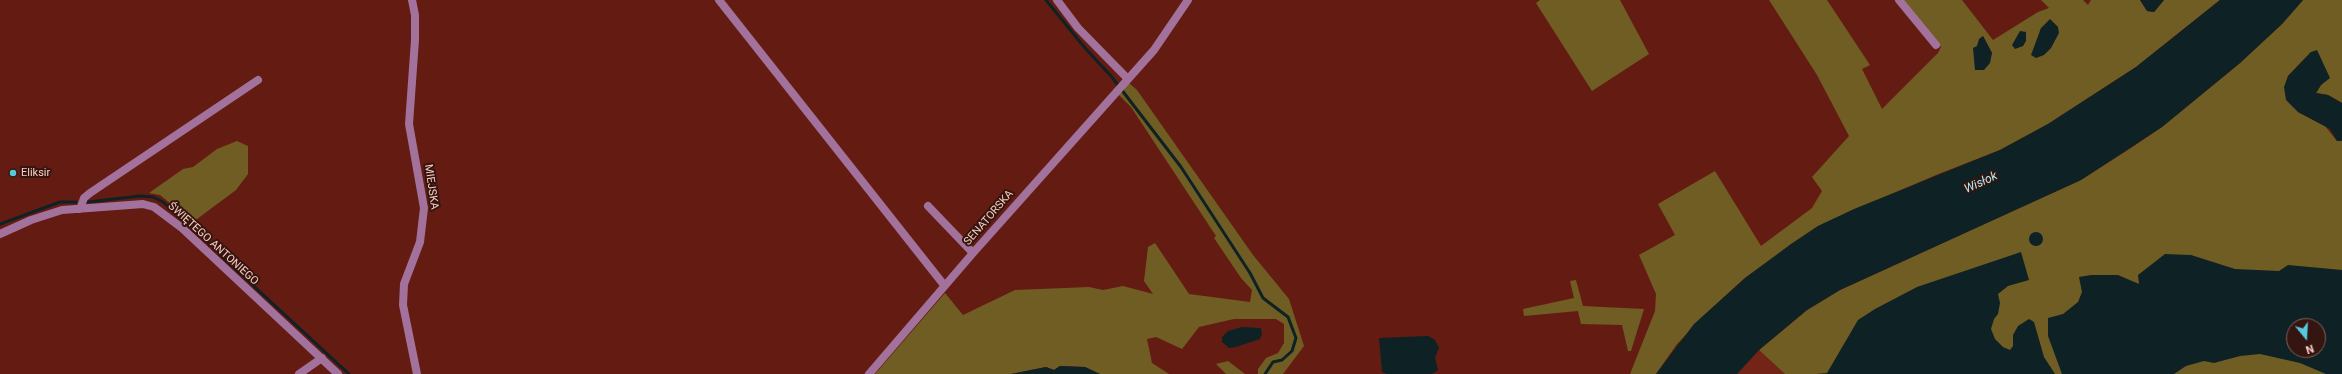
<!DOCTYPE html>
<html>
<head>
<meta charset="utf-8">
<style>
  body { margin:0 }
  #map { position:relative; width:2342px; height:374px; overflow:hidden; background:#641c12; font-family:Roboto,sans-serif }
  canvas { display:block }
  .north { position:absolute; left:2286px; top:318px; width:40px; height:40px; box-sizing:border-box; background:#35150f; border:1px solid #835e57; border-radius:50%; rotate:162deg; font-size:11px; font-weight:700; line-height:16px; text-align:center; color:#f8ccc3 }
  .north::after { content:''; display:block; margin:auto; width:14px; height:18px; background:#55cadf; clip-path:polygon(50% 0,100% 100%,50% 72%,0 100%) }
</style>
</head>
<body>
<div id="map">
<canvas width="2342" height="374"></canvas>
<div class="north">N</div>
</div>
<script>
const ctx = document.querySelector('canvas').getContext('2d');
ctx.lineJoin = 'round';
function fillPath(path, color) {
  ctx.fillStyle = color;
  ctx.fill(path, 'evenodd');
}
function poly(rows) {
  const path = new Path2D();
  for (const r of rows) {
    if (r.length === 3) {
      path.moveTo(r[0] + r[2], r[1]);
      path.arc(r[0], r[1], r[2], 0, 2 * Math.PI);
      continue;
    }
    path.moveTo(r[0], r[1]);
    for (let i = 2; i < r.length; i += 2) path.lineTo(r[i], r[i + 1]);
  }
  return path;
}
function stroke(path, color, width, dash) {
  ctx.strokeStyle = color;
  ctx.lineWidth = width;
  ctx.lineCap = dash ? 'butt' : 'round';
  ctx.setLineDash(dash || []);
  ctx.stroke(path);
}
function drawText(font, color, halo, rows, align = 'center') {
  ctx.font = font + ' Roboto,sans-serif';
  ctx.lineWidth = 4;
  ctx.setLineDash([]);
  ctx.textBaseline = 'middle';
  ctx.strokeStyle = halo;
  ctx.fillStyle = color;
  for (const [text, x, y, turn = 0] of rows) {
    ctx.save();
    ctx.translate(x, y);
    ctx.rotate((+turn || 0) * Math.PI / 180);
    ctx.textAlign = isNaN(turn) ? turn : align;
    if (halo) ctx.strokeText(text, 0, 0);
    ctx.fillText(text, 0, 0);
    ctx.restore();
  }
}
const built = poly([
  [1759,350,1785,374,1737,374]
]);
const green = poly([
  [1540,0,1620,0,1649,54,1592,91,1536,3],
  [1769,0,1827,0,1870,65,1862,69,1882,109,1938,53,1941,47,1902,0,1962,0,1993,40,2038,12,2049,8,2041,0,2083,0,2088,5,2091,0,2140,0,2147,11,2154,12,2164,0,2220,0,2136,67,2048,124,2000,150,1936,175,1818,226,1745,278,1709,311,1677,344,1656,374,1630,374,1655,311,1656,294,1639,255,1675,235,1658,204,1715,171,1761,246,1812,208,1822,191,1812,177,1849,136,1817,75],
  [2041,28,2051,48,2032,55,2036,47],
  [1983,36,1992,53,1975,69,1977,46],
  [2303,0,2342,0,2342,103,2328,95,2316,93,2321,85,2311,52,2288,76,2298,112,2325,126,2337,141,2342,141,2342,374,1785,374,1759,350,1807,310,1840,290,2081,180,2131,148,2162,127,2240,63,2282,24],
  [2294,326,2318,326,2318,350,2294,350],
  [1129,83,1137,90,1253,255,1289,299,1304,346,1283,374,1258,374,1258,369,1266,358,1278,353,1284,343,1284,324,1276,319,1234,319,1199,327,1182,349,1156,337,1147,339,1152,363,1169,374,1100,374,1085,367,1060,366,1054,370,1046,367,1011,374,875,374,945,293,963,315,1015,290,1089,287,1103,290,1123,286,1153,294,1144,281,1148,247,1155,243,1189,294,1250,302,1252,290,1241,278,1214,238,1216,236,1131,107,1119,95],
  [237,141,248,146,248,174,236,190,193,222,160,195,149,193,183,169,193,167,217,149],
  [1576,280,1583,306,1644,309,1631,351,1628,351,1622,325,1581,324,1578,311,1524,316,1523,309,1574,298,1570,281],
  [1228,361,1245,374,1246,374,1226,374,1216,364]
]);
const water = poly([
  [2140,0,2164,0,2154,12,2147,11],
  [2220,0,2303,0,2282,24,2240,63,2162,127,2081,180,1840,290,1807,310,1759,350,1737,374,1656,374,1694,324,1745,278,1791,244,1818,226,1854,209,2000,150,2048,124,2136,67],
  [2050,19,2058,27,2059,33,2051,48,2044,55,2036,58,2031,55,2041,28],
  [2020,31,2026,32,2026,41,2023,46,2015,49,2012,45],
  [1983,36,1992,53,1990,63,1984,70,1975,70,1973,48,1977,46,1979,39],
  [2317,50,2330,78,2321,85,2316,93,2328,95,2342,103,2342,141,2337,141,2330,129,2298,112,2286,100,2284,87,2288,76,2311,52],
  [2036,239,7],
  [2021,252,2029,280,2008,286,1998,294,2000,303,1998,314,1994,319,1991,329,1995,339,2003,347,2010,350,2013,346,2013,335,2018,326,2029,319,2034,322,2044,357,2055,374,1816,374,1827,373,1858,320,1875,309,1917,287],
  [2165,254,2191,255,2235,269,2279,271,2288,265,2342,270,2342,374,2326,374,2300,363,2260,354,2240,356,2214,363,2204,361,2186,366,2174,374,2062,374,2048,336,2048,318,2063,314,2078,302,2082,292,2079,277,2091,275,2118,275,2139,284,2138,275],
  [2294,326,2318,326,2318,350,2294,350],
  [1242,327,1261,328,1262,334,1260,339,1236,347,1229,348,1222,342,1222,337,1228,331],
  [1428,336,1435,340,1439,348,1435,358,1438,370,1432,374,1387,374,1382,372,1379,338],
  [1060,366,1085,367,1100,374,1011,374,1046,367,1054,370]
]);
const stream = poly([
  [1046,0,1085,48,1111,76,1181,167,1250,273,1263,298,1288,317,1296,338,1292,351,1282,360,1273,362,1265,374],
  [88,202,140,196,153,197,163,202,187,224],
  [0,224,60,202,76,202],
  [198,234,208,243],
  [219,254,349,374]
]);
const minor = poly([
  [412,0,415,15,415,40,409,124,424,208,420,242,404,284,403,305,417,374],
  [719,0,944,285],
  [1057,0,1078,28,1127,78],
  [1899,0,1936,45],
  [928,206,973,253],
  [80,209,84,198,90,193,258,80],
  [0,234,31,220,62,210,143,204,154,207,182,228,338,374],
  [299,374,322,358],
  [869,374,973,253,1154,50,1188,0]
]);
const markers = [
  [13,173,4,"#55cadf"]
];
const poiNames = [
  ["Eliksir",21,173]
];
const streetNames = [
  ["MIEJSKA",431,187,82],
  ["SENATORSKA",989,218,-49],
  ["ŚWIĘTEGO ANTONIEGO",213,244,42]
];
const waterNames = [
  ["Wisłok",1981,183,-25]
];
fillPath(built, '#742317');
fillPath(green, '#705d23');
fillPath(water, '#0e2124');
stroke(stream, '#0e2124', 3);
stroke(minor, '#a3729c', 8);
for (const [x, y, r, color] of markers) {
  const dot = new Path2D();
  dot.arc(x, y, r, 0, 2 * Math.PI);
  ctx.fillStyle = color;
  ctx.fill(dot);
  stroke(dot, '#35150f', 1.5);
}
drawText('11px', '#f8ccc3', '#35150f', poiNames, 'left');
drawText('11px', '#f8ccc3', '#35150f', streetNames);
drawText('italic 12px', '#b1eefa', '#35150f', waterNames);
</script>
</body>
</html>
